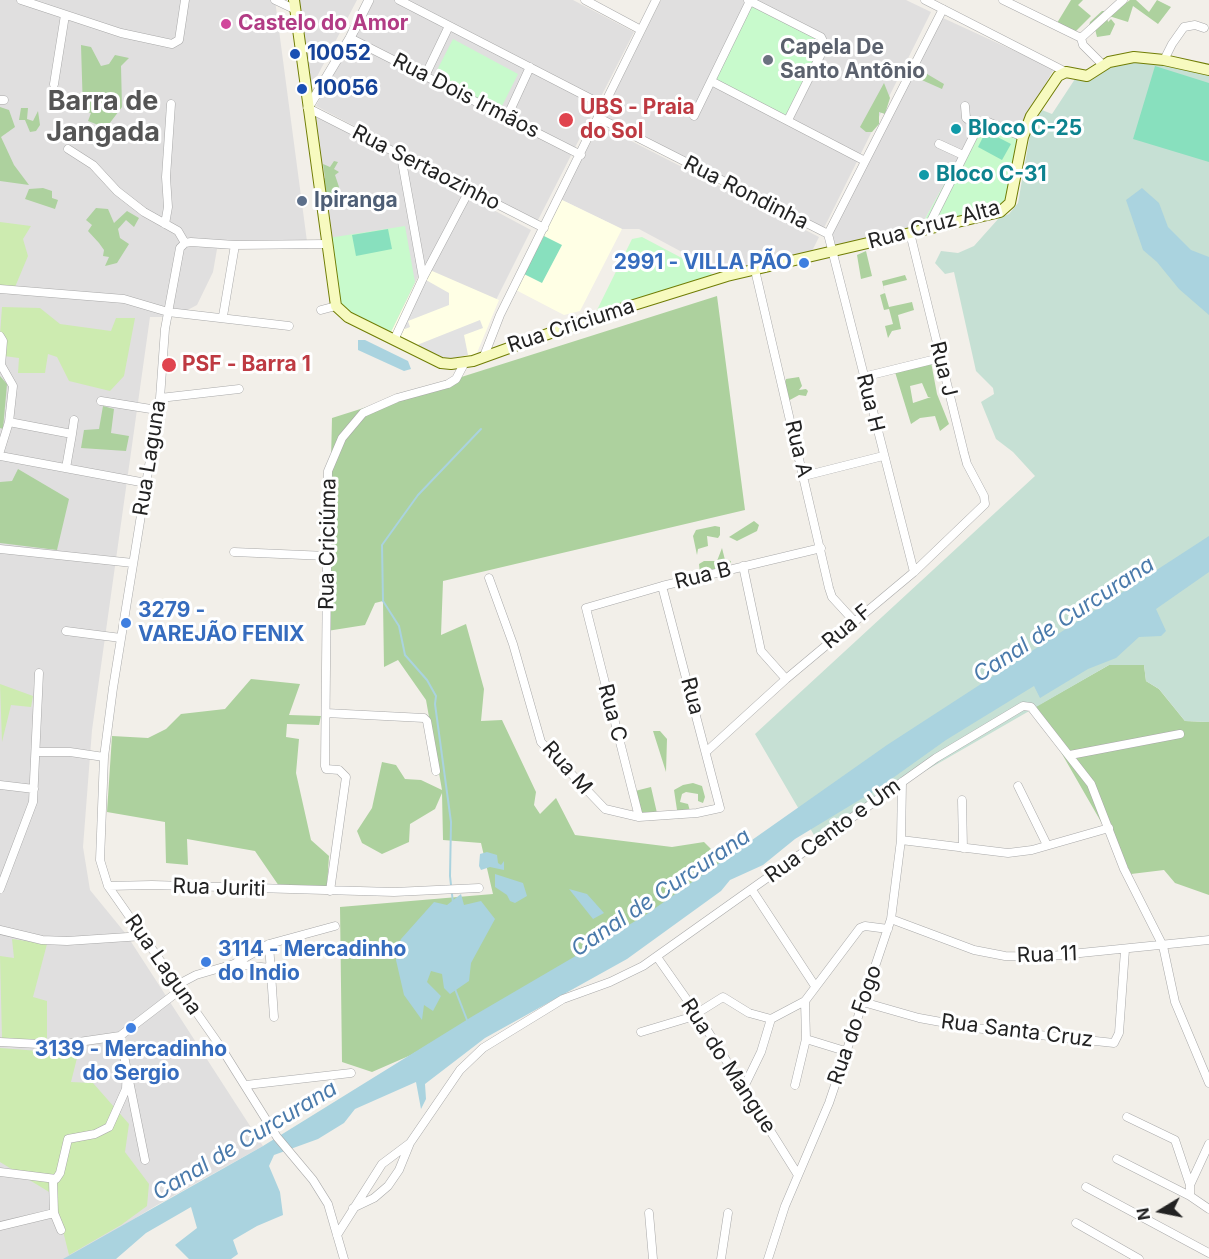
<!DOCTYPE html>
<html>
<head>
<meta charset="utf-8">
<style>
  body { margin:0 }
  #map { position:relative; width:1209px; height:1259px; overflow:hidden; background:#f2efe9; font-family:Inter,sans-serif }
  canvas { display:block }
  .north { position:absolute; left:1131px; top:1181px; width:60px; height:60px; -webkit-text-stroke:4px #fff; paint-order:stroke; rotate:260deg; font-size:16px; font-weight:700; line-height:24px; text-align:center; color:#222 }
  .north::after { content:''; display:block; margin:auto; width:21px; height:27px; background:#222; clip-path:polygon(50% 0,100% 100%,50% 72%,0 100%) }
</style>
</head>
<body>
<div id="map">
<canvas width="1209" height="1259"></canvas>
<div class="north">N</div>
</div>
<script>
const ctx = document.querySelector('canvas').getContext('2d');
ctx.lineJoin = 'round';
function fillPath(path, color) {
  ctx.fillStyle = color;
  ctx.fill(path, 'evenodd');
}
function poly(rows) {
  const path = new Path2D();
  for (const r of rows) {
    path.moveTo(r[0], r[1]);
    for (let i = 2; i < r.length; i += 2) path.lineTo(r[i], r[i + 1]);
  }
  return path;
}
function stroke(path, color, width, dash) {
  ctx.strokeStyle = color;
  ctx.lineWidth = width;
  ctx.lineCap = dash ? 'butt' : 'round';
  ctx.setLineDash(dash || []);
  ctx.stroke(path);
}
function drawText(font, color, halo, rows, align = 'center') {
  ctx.font = font + ' Inter,sans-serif';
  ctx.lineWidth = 6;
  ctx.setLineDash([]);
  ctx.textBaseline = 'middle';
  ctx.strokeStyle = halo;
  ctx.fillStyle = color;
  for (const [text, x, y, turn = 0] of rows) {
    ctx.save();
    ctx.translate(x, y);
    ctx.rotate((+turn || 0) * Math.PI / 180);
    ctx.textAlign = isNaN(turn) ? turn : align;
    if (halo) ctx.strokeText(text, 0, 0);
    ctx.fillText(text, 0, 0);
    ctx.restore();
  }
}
const residential = poly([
  [0,0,275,0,308,249,217,249,213,272,197,305,174,317,150,317,92,730,83,847,90,890,126,934,263,1146,157,1205,68,1259,0,1259],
  [295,0,357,0,311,88],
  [371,0,573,0,634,32,537,222,316,106],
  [661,0,906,0,931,12,823,230,602,118],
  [943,18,1054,69,1017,133,980,119,920,228,834,245,830,234],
  [313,114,531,230,466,360,340,309],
  [600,125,819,237,811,253,723,274,639,229,622,229,560,199]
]);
const education = poly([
  [560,199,622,229,580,311,564,315,514,289],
  [423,267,499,300,474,360,458,364,387,340]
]);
const grass = poly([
  [0,222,31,226,23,239,28,256,15,287,0,285],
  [2,307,40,308,60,324,111,331,116,318,135,318,124,376,110,391,69,381,57,357,48,354,45,373,18,373,19,358,4,356,0,335],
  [0,684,33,696,31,707,11,705,2,742],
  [12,939,47,944,33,997,47,1001,47,1042,2,1038,0,956,14,958],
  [0,1048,78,1054,71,1082,93,1083,129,1124,125,1152,149,1184,147,1206,121,1225,69,1255,54,1195,0,1162]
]);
const forest = poly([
  [1071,0,1083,0,1078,5,1091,16,1074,33,1057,23],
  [1130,0,1136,0,1149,12,1157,0,1171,7,1158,24,1133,6,1128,22,1109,16],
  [1102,11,1106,11,1108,22,1111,19,1115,24,1110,35,1097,37,1094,25,1089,26,1090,22],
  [81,45,91,47,101,66,109,64,115,55,129,58,121,66,122,107,106,128,88,121,91,113,83,111],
  [922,71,944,84,942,89,915,77,917,72],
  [884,83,890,98,885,114,879,112,879,124,872,132,866,132,860,127],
  [0,107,9,110,15,127,1,137,14,165,29,185,0,181],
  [21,108,28,108,27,119,33,121,38,111,40,125,36,131,30,132,25,120,19,120],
  [334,161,338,162,334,169,339,172,335,175,339,187,335,197,329,197,323,195,320,181,325,178,323,164,330,167],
  [43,188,52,191,52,198,58,200,55,209,25,199,29,189],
  [96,208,108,209,114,223,127,211,139,218,134,227,126,220,118,229,120,238,129,244,117,263,105,266,109,257,103,256,104,250,99,243,88,231,92,225,86,220],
  [866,251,872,276,861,279,857,255],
  [905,275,907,280,883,286,889,307,912,302,914,310,898,315,901,329,892,331,888,338,885,326,893,324,889,309,884,310,880,295,885,293,882,281],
  [717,296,745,510,443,581,441,635,466,624,484,689,481,721,502,720,536,792,534,805,540,814,556,798,575,835,672,847,704,842,724,862,644,917,411,1055,372,1072,342,1062,340,907,493,894,481,843,443,840,442,793,435,809,410,824,409,842,382,854,362,843,357,831,372,808,382,762,396,765,405,779,421,780,442,790,426,700,398,660,384,667,383,601,375,603,365,625,327,631,332,418],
  [931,362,937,394,949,424,940,431,935,416,920,418,911,424,895,372],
  [922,383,928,397,931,397,913,403,910,386],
  [0,376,7,384,3,429,0,428],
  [799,377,802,386,799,390,806,389,808,391,806,396,799,395,788,401,784,386,786,379],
  [103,406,114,409,111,433,129,436,126,451,81,448,84,430,99,429],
  [18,469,69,499,57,550,65,551,0,543,0,482,12,481],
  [754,521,759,525,757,531,737,541,729,537],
  [715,526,720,527,720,535,718,538,707,536,708,546,698,549,697,555,693,536,696,530],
  [722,548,725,560,731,561,729,567,711,570,710,576,700,574,699,564,704,561,717,561],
  [1109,665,1144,665,1146,681,1159,689,1185,721,1209,722,1209,895,1175,883,1164,870,1131,874,1035,707],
  [251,679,300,684,289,715,321,716,319,725,287,724,286,737,299,739,296,773,311,840,329,856,327,887,279,886,255,851,187,839,188,865,166,863,165,822,107,812,112,736,148,738,166,729,181,714,225,709],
  [653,731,660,731,667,739,666,772],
  [693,783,702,786,705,797,703,803,698,801,698,794,686,792,682,794,680,802,688,804,690,811,677,810,674,790,683,785],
  [651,787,657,813,635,813,631,792]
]);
const wetland = poly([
  [1140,60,1209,73,1209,722,1185,721,1159,689,1146,681,1144,665,1109,665,814,835,755,734,1035,476,1013,452,996,439,981,402,994,394,993,388,976,371,954,272,945,274,935,263,941,251,958,253,974,246,999,218,1009,214,1018,203,1031,129,1042,110,1052,114,1075,79,1113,64]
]);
const park = poly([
  [750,1,823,41,788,120,711,81],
  [453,39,518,74,500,110,434,76],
  [980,119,1022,137,1004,208,920,228],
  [405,226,415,282,387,340,336,311,322,239],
  [642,237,716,276,595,314,632,239]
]);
const pitch = poly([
  [1155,66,1209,83,1209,162,1133,139],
  [986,131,1011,144,1002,160,978,147],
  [388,229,392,249,356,256,352,235],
  [544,236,562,245,542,283,524,274]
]);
const parking = poly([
  [426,280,449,293,449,305,408,321,410,327,405,329,403,324],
  [480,320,483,328,464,335,468,355,444,360,417,345]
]);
const water = poly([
  [1142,188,1159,203,1168,227,1191,250,1209,257,1209,315,1179,289,1157,262,1143,250,1126,200],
  [358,340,365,340,408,361,411,369,404,371,358,350],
  [1209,536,1209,572,1156,609,1166,631,1161,636,1139,637,1116,658,1088,669,1040,698,1034,686,946,740,876,790,795,839,763,865,730,880,721,891,627,959,485,1038,425,1084,426,1099,421,1109,416,1082,355,1109,344,1123,318,1139,274,1155,269,1166,280,1192,283,1215,257,1226,233,1240,238,1254,231,1259,189,1259,175,1245,197,1228,191,1207,146,1233,116,1259,63,1259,263,1146,473,1016,644,916,887,745],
  [487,852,497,855,498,863,501,865,504,861,504,870,490,867,481,870,479,866,480,854],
  [495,874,523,883,527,896,515,903,510,901,507,895,495,887],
  [569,889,587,894,604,913,593,919],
  [461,894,464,905,481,901,495,919,471,963,469,981,450,994,444,988,442,974,431,971,427,982,441,996,433,1011,424,1005,422,1020,404,995,396,960,398,946,401,939,434,902,447,905]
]);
const stream = poly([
  [453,903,450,876,451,822,435,704,436,696,427,680,405,655,399,626,383,601,382,545,418,495,481,429],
  [455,989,467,1020]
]);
const minor = poly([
  [21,0,121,33,172,44,179,40,185,0],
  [275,0,296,10],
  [399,0,605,106],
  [585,0,641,30],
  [748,0,821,37,823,41,824,48,788,120],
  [925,0,1066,72],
  [1003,0,1081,38],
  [350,38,581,155],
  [1164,60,1172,44,1184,27,1195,25,1204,28],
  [1103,65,1083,45,1081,38,1123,0],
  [425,76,449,26],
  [711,81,865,161],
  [54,84,65,15],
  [0,100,4,100],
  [965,106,966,118,977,126],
  [308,108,544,228],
  [694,116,750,1],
  [507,117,530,67],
  [599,118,828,234],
  [939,144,963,155],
  [68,149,93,165,117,191,144,212,178,231,185,243],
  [401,156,423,278],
  [165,224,168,207,166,177,171,104],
  [927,229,980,123,988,122,1023,137],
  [828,234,914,572],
  [828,234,943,9],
  [326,244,235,245,191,242,185,243,180,248,165,329,160,398,113,688,104,757,100,860,108,886,220,1046,277,1137,313,1180,328,1204,344,1259],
  [755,270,829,588,832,597,854,621],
  [0,289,124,299,168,312,289,326],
  [321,310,336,306],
  [223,316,235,245],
  [0,336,3,341,1,365,13,386,9,422,0,451],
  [394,340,423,278,469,191],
  [484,356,500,315,656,0],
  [863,377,940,358],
  [160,398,239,389],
  [101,401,157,410],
  [9,422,72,434,74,420],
  [0,456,146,483],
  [66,468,72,434],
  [804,476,883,456],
  [0,549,133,563],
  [234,552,327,556],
  [743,566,761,651,786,679],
  [489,578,513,644,541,742,605,809,639,817,697,813,720,808,662,586],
  [66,631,121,638],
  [326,713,424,718,427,721,436,771],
  [707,751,786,679,914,572,985,504,984,496,967,464,964,453,910,233],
  [36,752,70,752,104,757],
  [1070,755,1180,734],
  [0,785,34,789],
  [1018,786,1047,845],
  [962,800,963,848],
  [639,817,586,608,662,586,821,548],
  [901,840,1008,853,1032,850,1109,828],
  [108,886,152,885,394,892,479,888],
  [0,889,33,802,39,673],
  [752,890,815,986],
  [330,891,346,777,339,770,326,769,325,766,328,471,342,438,363,413,397,398,448,384,456,379,464,364],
  [891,919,974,950,1005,956,1041,957,1209,940],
  [0,930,42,940,67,941,143,936],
  [269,944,274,1017],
  [657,957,697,1014,798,1175],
  [234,964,270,968],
  [177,985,196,975,234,964,269,944,335,926],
  [805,1001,806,1039,845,1051],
  [863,1002,919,1018,974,1028,1114,1043,1119,1033,1125,950],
  [641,1032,691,1017,723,997,749,1013,771,1019],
  [120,1036,145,1160],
  [0,1042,58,1045,120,1036,180,990],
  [246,1085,351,1073],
  [795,1085,806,1039],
  [743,1089,761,1052,771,1019,805,1001,860,928,865,926,888,929],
  [1127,1117,1175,1140,1190,1185],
  [1209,1144,1190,1185,1190,1196,1209,1209],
  [1117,1159,1190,1196],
  [0,1172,56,1179,60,1173,68,1139,95,1134,109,1127,126,1089,127,1068],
  [53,1180,54,1213,61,1230],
  [1086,1187,1209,1253],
  [353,1208,374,1198,388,1186,399,1170,410,1143],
  [649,1213,653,1259],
  [1076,1223,1139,1259],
  [0,1226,54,1213],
  [337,1235,382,1164,410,1143,460,1070,483,1048,563,999,610,982,643,966,936,758,1023,706,1031,707,1091,784,1124,869,1163,946,1175,1002,1209,1083],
  [721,1259,728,1213],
  [768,1259,785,1206,829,1103,891,919,901,840,902,782]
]);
const tertiary = poly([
  [308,108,350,38,369,0]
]);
const secondary = poly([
  [294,0,336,306,348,317,441,363,451,364,473,361,592,318,727,276,1000,212,1010,203,1023,137,1031,116,1058,76,1066,72,1087,76,1109,62,1134,57,1164,60,1209,70]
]);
const markers = [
  [226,24,6,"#d1479c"],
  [295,54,6,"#1a4fb4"],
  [768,60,6,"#6b7280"],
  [302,89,6,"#1a4fb4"],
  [566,120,8,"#e0444e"],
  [956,129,6,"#0f9aa8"],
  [924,175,6,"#0f9aa8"],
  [302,201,6,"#5c6f8a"],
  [804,263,6,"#3f7fe0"],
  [169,365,8,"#e0444e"],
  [126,623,6,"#3f7fe0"],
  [206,962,6,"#3f7fe0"],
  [131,1028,6,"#3f7fe0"]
];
const hotelNames = [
  ["Castelo do Amor",238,24]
];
const worshipNames = [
  ["Capela De",780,48],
  ["Santo Antônio",780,72]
];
const transitNames = [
  ["10052",307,54],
  ["10056",314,89]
];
const streetNames = [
  ["Rua Dois Irmãos",466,96,27],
  ["Rua Sertaozinho",426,168,27],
  ["Rua Rondinha",746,193,27],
  ["Rua Cruz Alta",934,225,-15],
  ["Rua Criciuma",571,326,-18],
  ["Rua J",943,369,76],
  ["Rua H",870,403,76],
  ["Rua A",798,449,77],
  ["Rua Laguna",150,458,-81],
  ["Rua Criciúma",328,544,-89],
  ["Rua B",703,576,-14],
  ["Rua F",847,627,-40],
  ["Rua",692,696,75],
  ["Rua C",612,713,75],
  ["Rua M",567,768,48],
  ["Rua Cento e Um",833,831,-36],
  ["Rua Juriti",219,888,2],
  ["Rua 11",1047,955,-2],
  ["Rua Laguna",163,965,55],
  ["Rua do Fogo",855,1025,-71],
  ["Rua Santa Cruz",1017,1031,7],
  ["Rua do Mangue",728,1066,57]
];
const healthNames = [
  ["UBS - Praia",580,108],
  ["do Sol",580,132],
  ["PSF - Barra 1",182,365]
];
const cultureNames = [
  ["Bloco C-25",968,129],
  ["Bloco C-31",936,175]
];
const serviceNames = [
  ["Ipiranga",314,201]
];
const shopNames = [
  ["2991 - VILLA PÃO",792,263,"right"],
  ["3279 -",138,611],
  ["VAREJÃO FENIX",138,635],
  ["3114 - Mercadinho",218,950],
  ["do Indio",218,974],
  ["3139 - Mercadinho",131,1050,"center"],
  ["do Sergio",131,1074,"center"]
];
const waterNames = [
  ["Canal de Curcurana",1064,620,-33],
  ["Canal de Curcurana",661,893,-34],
  ["Canal de Curcurana",245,1141,-31]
];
const districtNames = [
  ["Barra de",103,102],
  ["Jangada",103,133]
];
fillPath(residential, '#e0dfdf');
fillPath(education, '#ffffe5');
fillPath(grass, '#cdebb0');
fillPath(forest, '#add19e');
fillPath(wetland, '#c6e0d4');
fillPath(park, '#c8facc');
fillPath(pitch, '#88e0be');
fillPath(parking, '#e2e2e2');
fillPath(water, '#aad3df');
stroke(stream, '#aad3df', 2);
stroke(minor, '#a9a9a9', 9);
stroke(tertiary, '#a9a9a9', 10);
stroke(secondary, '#707d05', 12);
stroke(minor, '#fff', 8);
stroke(tertiary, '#fff', 9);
stroke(secondary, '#f7fabf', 10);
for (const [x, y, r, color] of markers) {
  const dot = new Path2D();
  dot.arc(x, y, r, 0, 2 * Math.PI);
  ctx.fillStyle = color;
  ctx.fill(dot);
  stroke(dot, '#fff', 2);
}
drawText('bold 21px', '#b23c85', '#fff', hotelNames, 'left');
drawText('bold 21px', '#5b616d', '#fff', worshipNames, 'left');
drawText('bold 21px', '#164399', '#fff', transitNames, 'left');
drawText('21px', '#222', '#fff', streetNames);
drawText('bold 21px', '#be3a42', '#fff', healthNames, 'left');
drawText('bold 21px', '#0d838f', '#fff', cultureNames, 'left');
drawText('bold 21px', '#4e5e75', '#fff', serviceNames, 'left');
drawText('bold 21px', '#366cbe', '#fff', shopNames, 'left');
drawText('italic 22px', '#4a7aab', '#fff', waterNames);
drawText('bold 27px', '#555', '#fff', districtNames);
</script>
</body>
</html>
